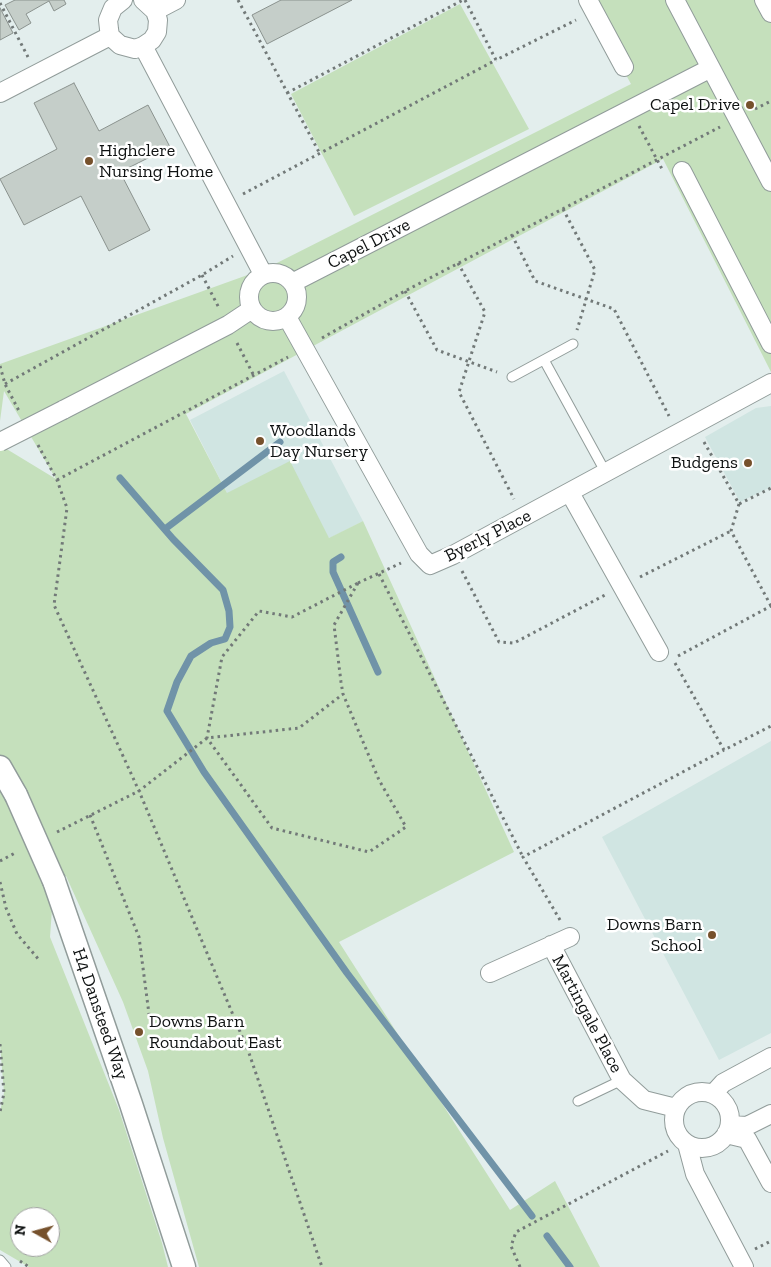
<!DOCTYPE html>
<html>
<head>
<meta charset="utf-8">
<style>
  body { margin:0 }
  #map { position:relative; width:771px; height:1267px; overflow:hidden; background:#e3eeed; font-family:"Zilla Slab",serif }
  canvas { display:block }
  .north { position:absolute; left:10px; top:1207px; width:50px; height:50px; box-sizing:border-box; background:#fff; border:1px solid #9fa0a0; border-radius:50%; rotate:277deg; font-size:14px; font-weight:700; line-height:20px; text-align:center; color:#0f1212 }
  .north::after { content:''; display:block; margin:auto; width:18px; height:22px; background:#76512c; clip-path:polygon(50% 0,100% 100%,50% 72%,0 100%) }
</style>
</head>
<body>
<div id="map">
<canvas width="771" height="1267"></canvas>
<div class="north">N</div>
</div>
<script>
const ctx = document.querySelector('canvas').getContext('2d');
ctx.lineJoin = 'round';
function fillPath(path, color) {
  ctx.fillStyle = color;
  ctx.fill(path, 'evenodd');
}
function poly(rows) {
  const path = new Path2D();
  for (const r of rows) {
    if (r.length === 3) {
      path.moveTo(r[0] + r[2], r[1]);
      path.arc(r[0], r[1], r[2], 0, 2 * Math.PI);
      continue;
    }
    path.moveTo(r[0], r[1]);
    for (let i = 2; i < r.length; i += 2) path.lineTo(r[i], r[i + 1]);
  }
  return path;
}
function stroke(path, color, width, dash) {
  ctx.strokeStyle = color;
  ctx.lineWidth = width;
  ctx.lineCap = dash ? 'butt' : 'round';
  ctx.setLineDash(dash || []);
  ctx.stroke(path);
}
function drawText(font, color, halo, rows, align = 'center') {
  ctx.font = font + ' "Zilla Slab",serif';
  ctx.lineWidth = 5;
  ctx.setLineDash([]);
  ctx.textBaseline = 'middle';
  ctx.strokeStyle = halo;
  ctx.fillStyle = color;
  for (const [text, x, y, turn = 0] of rows) {
    ctx.save();
    ctx.translate(x, y);
    ctx.rotate((+turn || 0) * Math.PI / 180);
    ctx.textAlign = isNaN(turn) ? turn : align;
    if (halo) ctx.strokeText(text, 0, 0);
    ctx.fillText(text, 0, 0);
    ctx.restore();
  }
}
const built = poly([
  [284,371,363,521,330,538,227,493,190,420],
  [771,406,771,487,740,502,705,437,756,408],
  [771,741,771,1033,719,1060,602,837]
]);
const green = poly([
  [585,0,771,0,771,372,663,159,186,414,227,493,290,461,329,538,363,521,514,852,339,942,510,1210,555,1181,600,1267,199,1267,163,1138,148,1071,123,1002,66,876,54,882,50,937,119,1110,162,1243,168,1267,29,1267,0,1250,0,1112,4,1093,0,1044,0,445,56,479,4,391,0,421,0,364,267,268,631,84],
  [20,1217,50,1217,50,1247,20,1247],
  [460,4,529,129,354,216,291,94]
]);
const stream = poly([
  [120,478,173,539,223,590,229,611,230,627,225,639,211,643,191,656,177,682,167,711,204,772,347,973,532,1216],
  [165,529,280,442],
  [341,557,333,562,333,572,378,672],
  [547,1236,570,1267]
]);
const building = poly([
  [15,0,64,0,66,4,54,11,49,1,26,14,31,23,19,30,5,5,15,0],
  [281,0,352,0,267,44,252,15,281,0],
  [0,8,13,33,0,40,0,8],
  [74,83,99,131,148,105,170,147,120,172,150,230,109,251,81,196,24,225,0,179,57,149,34,103,74,83]
]);
const path = poly([
  [238,0,320,154],
  [465,0,496,60,576,20],
  [0,3,28,57],
  [287,93,463,0],
  [755,109,771,101],
  [639,126,662,169],
  [243,194,496,60],
  [563,209,595,270,577,330],
  [512,235,535,281,614,309,669,416],
  [458,263,485,312,459,392,514,499],
  [202,275,219,308],
  [405,291,437,350,497,372],
  [322,338,405,291,720,127],
  [237,343,253,374],
  [0,366,5,384,19,411],
  [5,384,202,275,233,256],
  [704,442,739,504,771,488],
  [38,445,57,480,67,508,54,605,139,791,249,1053,322,1267],
  [57,480,288,357],
  [739,504,731,531,771,606],
  [462,571,499,642,514,643,605,595],
  [379,574,523,857],
  [640,577,731,531],
  [358,583,334,625,341,682,343,694,379,780,406,827,369,852,272,828,207,738,222,657,259,611,292,617,358,583],
  [358,583,401,563],
  [678,656,771,606],
  [675,663,724,750,771,726],
  [90,815,139,937,149,1014],
  [57,832,139,791,207,738,299,728,343,694],
  [0,861,17,852],
  [0,882,6,908,17,934,40,961],
  [560,920,523,857,724,750],
  [0,1044,4,1093,0,1112],
  [755,1249,771,1241],
  [20,1261,29,1267],
  [520,1267,511,1246,516,1232,668,1151]
]);
const service = poly([
  [544,360,606,473],
  [512,377,573,344],
  [578,1101,622,1080],
  [0,1260,6,1267]
]);
const minor = poly([
  [123,0,113,8,108,20,109,29,110,36,120,45,135,49,143,46,152,40,157,32,158,20,155,11,143,0],
  [588,0,624,67],
  [675,0,771,182],
  [764,0,771,13],
  [155,11,176,0],
  [143,46,263,274],
  [0,93,110,36],
  [682,171,771,344],
  [273,297,24],
  [294,282,711,68],
  [287,317,419,554,430,565,453,555,771,383],
  [63,410,228,325,252,309],
  [570,493,659,652],
  [551,945,622,1080,644,1100,676,1108],
  [490,973,570,937],
  [702,1120,28],
  [713,1094,723,1083,771,1057],
  [730,1125,747,1126,771,1114],
  [726,1134,747,1139,771,1183],
  [687,1144,695,1174,744,1267]
]);
const tertiary = poly([
  [0,767,16,795],
  [54,881,131,1104,184,1267]
]);
const minorBridge = poly([
  [0,442,63,410]
]);
const tertiaryBridge = poly([
  [16,795,54,881]
]);
const markers = [
  [750,105,5,"#76512c"],
  [89,161,5,"#76512c"],
  [260,441,5,"#76512c"],
  [748,463,5,"#76512c"],
  [712,935,5,"#76512c"],
  [139,1032,5,"#76512c"]
];
const poiNames = [
  ["Capel Drive",740,105],
  ["Highclere",99,151,"left"],
  ["Nursing Home",99,172,"left"],
  ["Woodlands",270,431,"left"],
  ["Day Nursery",270,452,"left"],
  ["Budgens",738,463],
  ["Downs Barn",702,925],
  ["School",702,946],
  ["Downs Barn",149,1022,"left"],
  ["Roundabout East",149,1043,"left"]
];
const streetNames = [
  ["Capel Drive",369,244,-27],
  ["Byerly Place",488,536,-27],
  ["H4 Dansteed Way",100,1014,71],
  ["Martingale Place",587,1014,62]
];
fillPath(built, '#d0e5e2');
fillPath(green, '#c5e0bc');
stroke(stream, '#7093a8', 7);
fillPath(building, '#c5cec9');
stroke(building, '#8a928e', 1);
stroke(service, '#919c9a', 11);
stroke(minor, '#919c9a', 20);
stroke(tertiary, '#919c9a', 25);
stroke(path, '#727978', 3, [2.5, 4]);
stroke(service, '#fff', 9);
stroke(minor, '#fff', 18);
stroke(tertiary, '#fff', 22);
stroke(minorBridge, '#919c9a', 20, []);
stroke(tertiaryBridge, '#919c9a', 25, []);
stroke(minorBridge, '#fff', 18);
stroke(tertiaryBridge, '#fff', 22);
for (const [x, y, r, color] of markers) {
  const dot = new Path2D();
  dot.arc(x, y, r, 0, 2 * Math.PI);
  ctx.fillStyle = color;
  ctx.fill(dot);
  stroke(dot, '#fff', 2);
}
drawText('18px', '#0f1212', '#fff', poiNames, 'right');
drawText('18px', '#0f1212', '#fff', streetNames);
</script>
</body>
</html>
